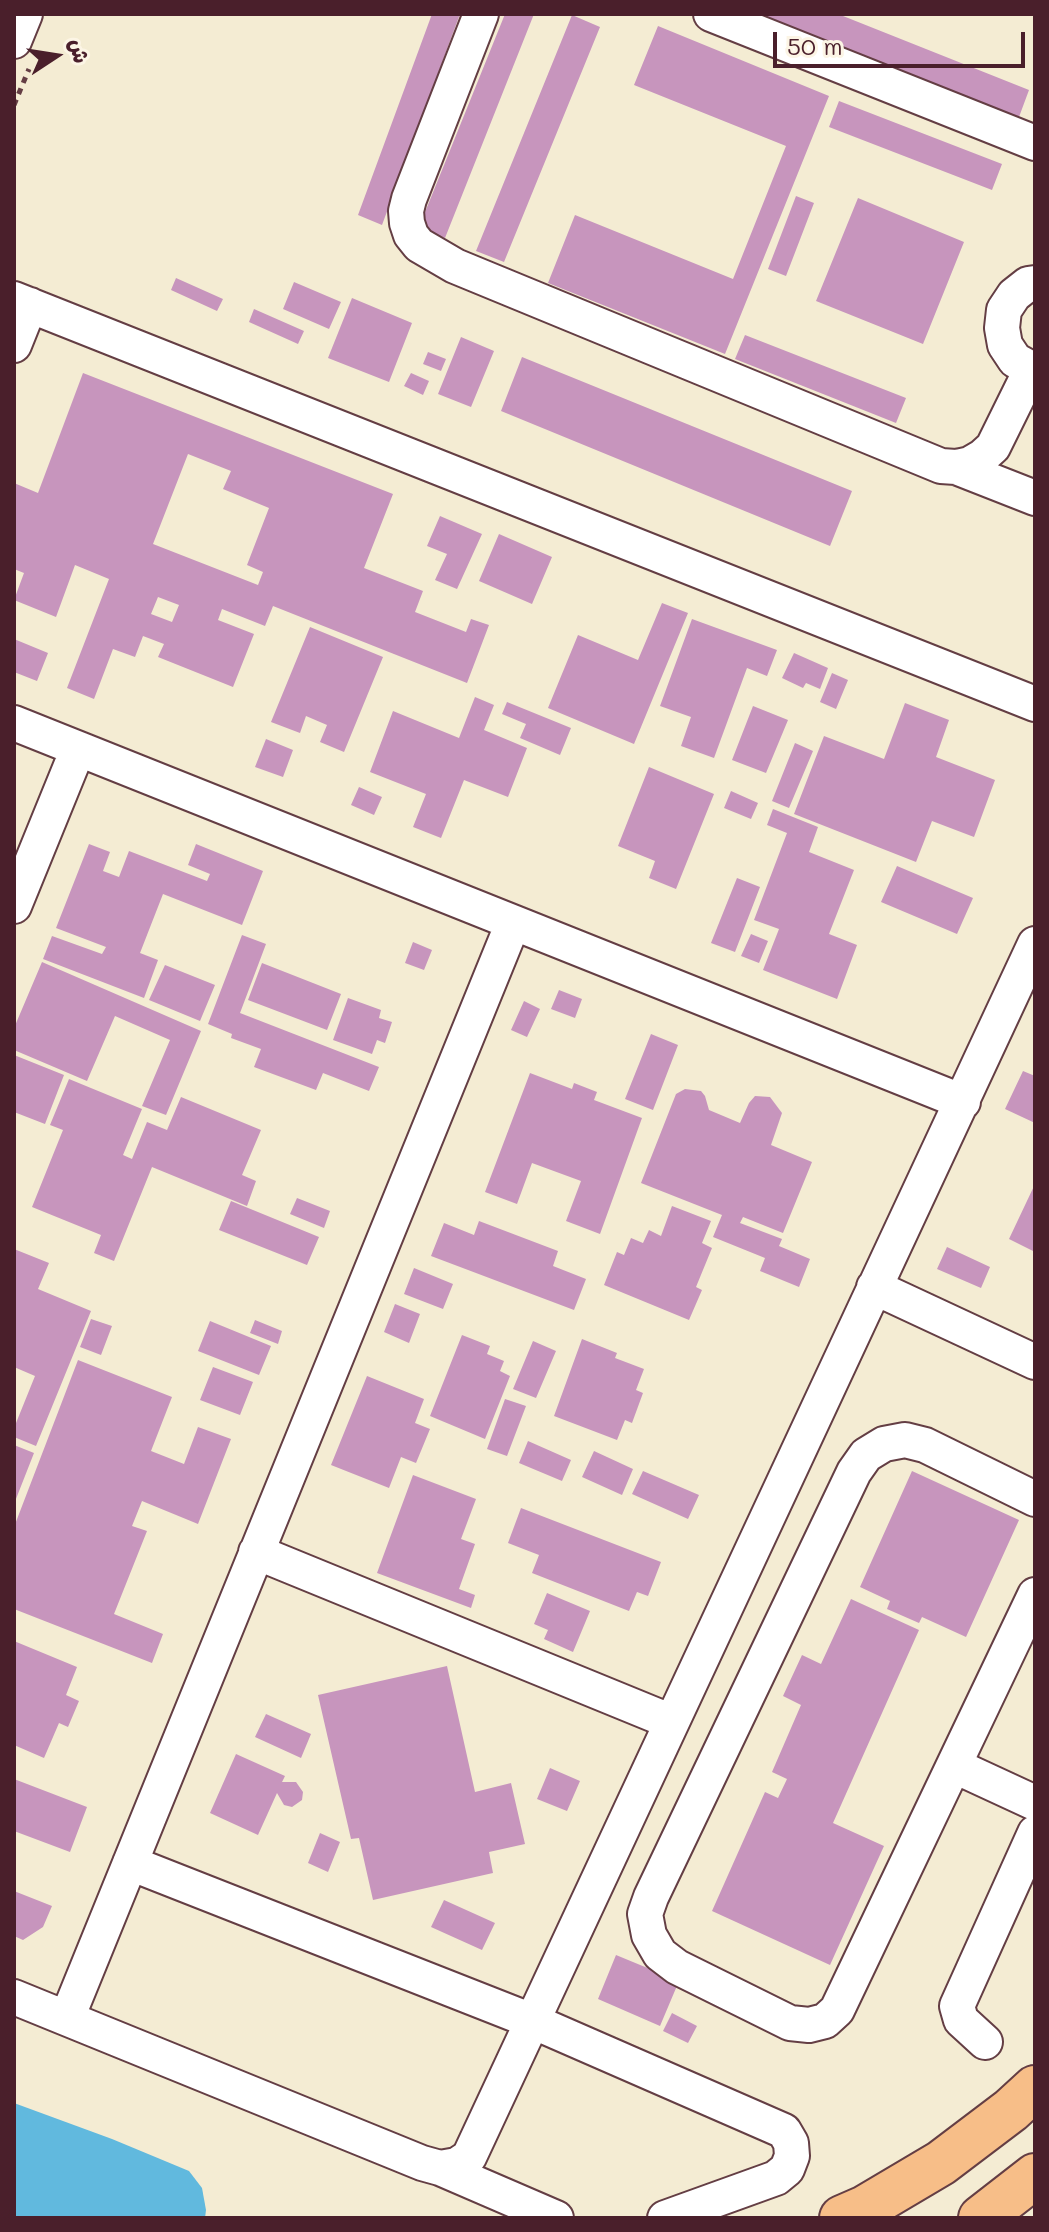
<!DOCTYPE html>
<html>
<head>
<meta charset="utf-8">
<style>
  body { margin:0 }
  #map { position:relative; width:1049px; height:2232px; overflow:hidden; background:#f4ecd3; font-family:Mali,"Playpen Sans Arabic",sans-serif }
  canvas { display:block }
  .frame { position:absolute; inset:0; border:16px solid #4a1f2b; pointer-events:none }
  .north { position:absolute; left:16px; top:16px; width:80px; height:80px; -webkit-text-stroke:6px #fcf5e5; paint-order:stroke; rotate:78deg; font-size:22px; font-weight:700; line-height:32px; text-align:center; color:#4a1f2b }
  .north::after { content:''; display:block; margin:auto; width:28px; height:36px; background:#4a1f2b; clip-path:polygon(50% 0,100% 100%,50% 72%,0 100%) }
  .scale { position:absolute; left:773px; top:32px; width:252px; height:36px; box-sizing:border-box; border:4px solid #4a1f2b; border-top:0; padding-left:10px; font-size:24px; line-height:28px; white-space:nowrap; color:#4a1f2b; -webkit-text-stroke:6px #fcf5e5; paint-order:stroke }
</style>
</head>
<body>
<div id="map">
<canvas width="1049" height="2232"></canvas>
<div class="frame"></div>
<div class="north">ش</div>
<div class="scale">50 m</div>
</div>
<script>
const ctx = document.querySelector('canvas').getContext('2d');
ctx.lineJoin = 'round';
function fillPath(path, color) {
  ctx.fillStyle = color;
  ctx.fill(path, 'evenodd');
}
function poly(rows) {
  const path = new Path2D();
  for (const r of rows) {
    path.moveTo(r[0], r[1]);
    for (let i = 2; i < r.length; i += 2) path.lineTo(r[i], r[i + 1]);
  }
  return path;
}
function stroke(path, color, width, dash) {
  ctx.strokeStyle = color;
  ctx.lineWidth = width;
  ctx.lineCap = dash ? 'butt' : 'round';
  ctx.setLineDash(dash || []);
  ctx.stroke(path);
}
const water = poly([
  [14,2103,112,2139,189,2171,202,2188,206,2210,205,2218,14,2218]
]);
const building = poly([
  [432,14,460,14,382,225,358,215],
  [505,14,534,14,445,238,419,227],
  [759,14,838,14,1029,90,1019,117],
  [572,15,600,27,504,262,476,251],
  [658,26,829,96,725,354,548,283,575,215,733,279,786,146,634,85],
  [839,101,1002,164,992,190,829,127],
  [796,196,814,203,786,276,768,269],
  [858,198,964,242,923,344,816,301],
  [176,278,223,299,217,311,171,290],
  [294,282,341,302,329,329,283,309],
  [352,298,412,323,389,382,328,358],
  [254,309,304,331,298,344,249,322],
  [745,335,906,398,896,423,735,359],
  [461,337,494,351,471,407,438,394],
  [428,352,446,359,441,371,423,364],
  [522,357,852,491,830,546,501,411],
  [83,373,393,494,364,568,423,591,415,612,466,632,471,619,489,625,467,683,273,606,265,626,222,609,218,620,254,634,233,687,158,657,164,644,143,636,135,657,113,649,94,699,67,688,109,579,75,565,56,617,14,600,24,573,14,569,14,483,38,493],
  [188,454,231,471,223,489,269,508,247,565,263,572,258,585,153,544],
  [158,597,179,605,172,622,151,614],
  [411,373,429,381,423,395,404,386],
  [440,516,482,534,457,589,435,580,447,554,427,546],
  [499,534,552,557,532,604,479,581],
  [662,603,688,613,634,744,548,708,578,635,638,660],
  [692,619,777,650,767,676,747,668,714,758,681,746,691,717,660,706],
  [310,627,383,657,344,752,320,742,327,725,306,716,300,733,271,722],
  [14,639,48,653,37,681,14,672],
  [794,653,828,668,820,689,806,683,803,688,782,678],
  [832,673,848,680,836,709,820,702],
  [475,697,494,705,484,730,527,748,508,797,464,780,441,838,413,827,426,794,370,772,393,711,459,738],
  [507,702,571,728,560,755,520,738,526,724,502,714],
  [905,703,949,720,936,757,995,780,974,837,932,821,916,862,794,814,824,736,884,759],
  [753,706,788,720,766,773,732,760],
  [266,739,293,750,283,777,255,767],
  [795,743,813,751,789,808,772,801],
  [649,767,714,794,676,889,649,878,655,861,618,846],
  [359,787,382,797,374,815,351,805],
  [731,791,758,803,751,819,724,808],
  [773,809,818,827,809,852,854,870,829,934,857,945,837,999,763,970,779,929,754,920,787,833,767,825],
  [89,844,110,852,103,871,119,877,129,851,207,881,210,874,188,865,196,844,263,871,242,925,163,894,140,953,158,960,144,998,43,959,52,936,102,954,106,947,56,928],
  [897,866,973,898,957,934,881,902],
  [737,878,760,887,735,952,711,943],
  [751,934,768,941,759,963,741,956],
  [242,935,266,944,240,1013,379,1067,369,1091,323,1073,316,1090,254,1067,261,1049,231,1038,232,1034,208,1024],
  [413,942,432,950,424,970,405,963],
  [42,962,201,1031,166,1115,142,1106,170,1040,115,1016,87,1081,14,1050,14,1028],
  [262,963,341,994,327,1030,248,1000],
  [165,965,215,985,200,1021,149,1000],
  [559,990,582,999,575,1018,551,1009],
  [348,998,381,1010,379,1018,392,1022,385,1043,377,1040,372,1054,333,1040],
  [524,1001,540,1009,527,1037,511,1030],
  [651,1034,678,1045,653,1110,625,1099],
  [14,1055,64,1075,45,1124,14,1112],
  [1023,1071,1035,1076,1035,1123,1005,1109],
  [530,1073,572,1089,574,1083,597,1092,594,1100,642,1118,600,1234,566,1221,581,1181,532,1163,517,1204,485,1192],
  [69,1079,142,1109,123,1155,132,1159,147,1122,167,1130,181,1097,261,1130,242,1175,256,1181,247,1206,152,1167,114,1261,94,1253,101,1235,32,1207,63,1130,50,1125],
  [685,1089,701,1091,705,1096,709,1110,740,1123,749,1103,755,1096,770,1097,782,1113,771,1145,812,1162,783,1233,743,1217,740,1223,782,1239,779,1246,810,1259,799,1287,760,1271,765,1258,713,1237,722,1215,641,1183,676,1094],
  [1035,1184,1035,1252,1009,1239],
  [297,1198,330,1211,324,1228,290,1214],
  [231,1201,319,1237,307,1265,219,1230],
  [672,1206,711,1221,702,1243,712,1248,696,1287,702,1290,689,1320,604,1285,617,1252,624,1255,631,1238,643,1243,649,1230,661,1236],
  [479,1221,558,1251,553,1266,586,1279,574,1310,431,1256,444,1223,474,1235],
  [947,1247,990,1267,981,1288,937,1269],
  [14,1249,49,1263,38,1289,91,1311,36,1446,14,1437,14,1428,35,1376,14,1367],
  [414,1268,453,1284,443,1309,404,1294],
  [395,1304,420,1314,409,1343,384,1332],
  [91,1319,112,1326,101,1355,80,1347],
  [255,1320,282,1331,278,1344,250,1333],
  [210,1321,271,1346,259,1375,198,1351],
  [462,1335,490,1346,487,1354,504,1361,500,1371,510,1376,485,1439,430,1416],
  [582,1339,617,1353,615,1358,644,1369,636,1390,643,1393,632,1423,625,1420,617,1440,554,1416],
  [533,1341,556,1351,536,1398,513,1389],
  [78,1360,172,1397,151,1451,184,1464,198,1427,231,1439,198,1524,142,1501,132,1526,147,1531,114,1614,163,1634,152,1663,14,1609,14,1527],
  [213,1367,253,1382,240,1415,200,1400],
  [367,1376,424,1399,415,1423,430,1429,416,1463,401,1457,389,1488,331,1465],
  [505,1399,526,1406,507,1456,487,1449],
  [528,1441,571,1460,562,1481,519,1463],
  [14,1445,34,1453,14,1504],
  [594,1451,633,1469,622,1495,582,1477],
  [643,1471,699,1495,688,1519,632,1494],
  [912,1471,1019,1520,966,1637,922,1617,919,1623,887,1609,890,1601,860,1587],
  [413,1475,476,1499,461,1539,475,1544,459,1589,475,1595,471,1608,377,1573],
  [521,1508,661,1562,648,1596,637,1592,629,1611,532,1573,539,1555,508,1543],
  [547,1593,590,1611,573,1652,544,1639,548,1630,534,1624],
  [851,1599,919,1630,833,1823,884,1846,830,1965,712,1911,765,1792,778,1798,787,1779,772,1772,801,1705,783,1696,802,1655,821,1664],
  [14,1641,77,1667,66,1695,79,1701,68,1727,59,1723,44,1758,14,1745],
  [447,1666,475,1792,511,1783,525,1844,489,1852,493,1873,373,1900,359,1838,351,1839,318,1695],
  [266,1714,311,1734,301,1758,255,1737],
  [236,1754,285,1776,282,1782,296,1782,303,1792,302,1800,292,1807,284,1805,277,1793,258,1835,210,1813],
  [550,1768,580,1781,567,1811,537,1799],
  [14,1779,87,1807,70,1852,14,1831],
  [320,1833,340,1842,328,1872,308,1863],
  [14,1891,52,1906,43,1927,23,1940,14,1936],
  [444,1900,495,1923,482,1950,431,1927],
  [616,1955,679,1981,660,2026,598,1999],
  [672,2013,697,2026,688,2043,663,2031]
]);
const path = poly([
  [14,105,29,69]
]);
const minor = poly([
  [481,14,409,199,406,211,407,223,411,235,419,245,455,266,941,466,956,467,970,464,982,457,993,447,1031,370],
  [711,14,1035,143],
  [14,41,25,14],
  [1035,283,1028,284,1014,295,1004,310,1002,328,1005,345,1015,360,1035,371],
  [14,299,1035,704],
  [14,345,30,305],
  [956,467,1035,498],
  [14,723,963,1102],
  [14,906,78,749],
  [874,1287,1035,1362],
  [1035,1499,925,1445,905,1440,884,1444,866,1455,854,1472,651,1897,645,1914,649,1935,660,1954,677,1967,790,2023,809,2025,825,2021,837,2010,1035,1595],
  [256,1552,672,1722],
  [955,1766,1035,1803],
  [130,1863,532,2021,784,2131,791,2143,792,2156,787,2169,776,2178,665,2218],
  [14,1997,422,2163,440,2168,457,2165,469,2157,1035,944],
  [67,2018,513,923],
  [985,2042,961,2020,957,2006,1035,1833],
  [440,2168,556,2218]
]);
const highway = poly([
  [842,2218,865,2208,941,2163,1011,2110,1035,2088],
  [981,2218,1035,2176]
]);
fillPath(water, '#61b9de');
fillPath(building, '#c795bd');
stroke(minor, '#643e44', 38);
stroke(highway, '#643e44', 48);
stroke(path, '#643e44', 5, [6, 6]);
stroke(minor, '#fff', 34);
stroke(highway, '#f7be88', 44);
</script>
</body>
</html>
